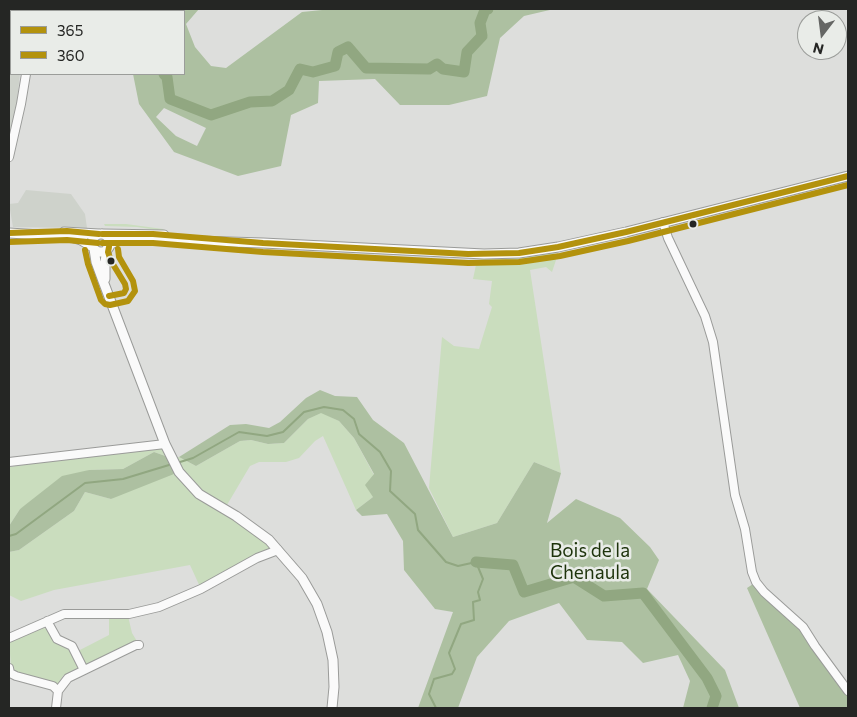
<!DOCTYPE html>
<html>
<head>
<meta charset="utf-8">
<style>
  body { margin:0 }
  #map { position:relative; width:857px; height:717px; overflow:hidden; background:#dddedc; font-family:Commissioner,sans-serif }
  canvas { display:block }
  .frame { position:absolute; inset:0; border:10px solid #252624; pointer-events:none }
  .legend { position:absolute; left:10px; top:10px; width:175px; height:65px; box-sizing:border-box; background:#e9ece8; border:1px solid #9b9d9a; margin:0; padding:6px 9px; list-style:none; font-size:15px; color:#252624 }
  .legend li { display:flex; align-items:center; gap:10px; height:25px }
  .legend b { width:25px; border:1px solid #9b9d9a }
  .north { position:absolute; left:797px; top:10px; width:50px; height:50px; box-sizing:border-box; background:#e9ece8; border:1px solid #9b9d9a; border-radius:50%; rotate:195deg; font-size:14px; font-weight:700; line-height:20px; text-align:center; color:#252624 }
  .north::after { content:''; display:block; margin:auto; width:18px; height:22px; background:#656664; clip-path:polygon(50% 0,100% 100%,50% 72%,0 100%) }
</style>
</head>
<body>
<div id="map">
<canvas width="857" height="717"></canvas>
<div class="frame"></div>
<ul class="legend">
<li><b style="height:6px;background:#b3920d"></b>365</li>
<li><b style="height:6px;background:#b3920d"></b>360</li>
</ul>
<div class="north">N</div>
</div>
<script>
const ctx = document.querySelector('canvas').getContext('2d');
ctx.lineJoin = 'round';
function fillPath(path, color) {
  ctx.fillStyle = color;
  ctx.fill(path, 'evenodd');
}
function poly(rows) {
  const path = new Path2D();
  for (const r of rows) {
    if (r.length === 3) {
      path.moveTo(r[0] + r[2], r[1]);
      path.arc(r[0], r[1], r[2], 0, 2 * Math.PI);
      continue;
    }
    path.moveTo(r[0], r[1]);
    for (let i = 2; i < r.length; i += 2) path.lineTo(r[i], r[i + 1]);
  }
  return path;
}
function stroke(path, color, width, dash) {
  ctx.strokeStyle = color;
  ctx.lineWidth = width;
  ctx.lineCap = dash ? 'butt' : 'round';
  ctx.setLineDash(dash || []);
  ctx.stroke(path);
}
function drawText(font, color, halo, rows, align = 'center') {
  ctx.font = font + ' Commissioner,sans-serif';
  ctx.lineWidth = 5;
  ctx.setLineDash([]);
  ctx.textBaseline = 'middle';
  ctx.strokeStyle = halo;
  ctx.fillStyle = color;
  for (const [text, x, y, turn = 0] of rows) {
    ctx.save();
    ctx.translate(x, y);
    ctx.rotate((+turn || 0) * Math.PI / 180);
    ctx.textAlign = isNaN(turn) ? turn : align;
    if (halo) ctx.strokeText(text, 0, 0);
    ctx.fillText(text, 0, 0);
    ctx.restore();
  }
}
const built = poly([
  [9,30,11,30,11,74,20,74,16,109,9,134],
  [26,190,71,194,85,214,87,228,13,227,9,204,18,203]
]);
const green = poly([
  [104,224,126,224,163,229,164,231,137,227,105,226],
  [554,251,556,260,552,272,546,267,530,270,561,473,534,462,497,523,453,537,429,488,442,337,454,346,479,349,492,307,489,304,492,281,473,279,477,260],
  [321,412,339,421,354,438,374,475,373,497,356,510,323,436,315,441,299,458,286,462,259,462,250,466,224,510,278,550,201,589,190,565,54,590,21,601,9,595,9,552,19,550,74,511,85,492,111,499,171,458,154,452,123,469,89,470,20,509,9,526,9,467,95,455,165,444,171,458,179,457,196,466,240,441,251,440,268,444,284,443,308,419],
  [128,616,132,633,138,643,85,667,78,651,109,635,109,617],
  [39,627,48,629,75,655,79,669,63,676,58,685,15,672,11,667,9,640]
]);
const forest = poly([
  [140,9,199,9,186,24,195,47,211,66,226,68,302,12,332,9,554,9,524,16,500,38,487,96,449,105,400,105,375,79,319,81,318,103,291,115,281,166,238,176,174,152,139,104,133,74,184,74,184,11,140,11],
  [164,108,206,128,197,146,176,136,156,117],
  [320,390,335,396,357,397,373,420,404,443,453,537,497,523,534,462,561,473,547,523,576,499,620,518,650,547,659,560,647,589,725,670,739,708,683,708,690,681,678,655,643,663,622,642,587,640,559,603,509,621,477,657,458,708,418,708,453,612,435,609,404,570,403,541,387,514,362,516,356,510,373,497,365,485,374,474,354,438,339,421,321,413,308,419,284,443,268,444,251,440,240,441,196,466,179,457,230,425,246,424,269,428,280,422,306,398],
  [154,452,171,458,179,472,111,499,85,492,74,511,19,550,9,552,9,526,20,509,62,476,89,470,123,469],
  [756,582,803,627,848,691,848,708,800,708,747,588]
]);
const stream = poly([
  [180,462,193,458,239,432,267,436,283,432,304,412,324,407,343,410,354,419,359,434,380,452,391,471,390,491,415,514,418,530,446,562,458,566,476,562,483,579,478,592,480,600,473,602,474,620,461,624,449,653,455,669,452,674,434,679,429,694,436,708],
  [9,536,16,534,85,483,123,479,169,465]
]);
const river = poly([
  [173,9,174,11],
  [164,74,167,77,170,99,211,115,250,102,272,101,289,90,300,69,313,72,335,66,338,52,348,47,366,68,429,69,437,64,443,69,464,72,467,52,482,36,480,23,485,10,488,9],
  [476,562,513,565,524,592,574,577,604,596,643,593,707,678,716,696,712,708]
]);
const minor = poly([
  [25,9,25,11],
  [9,24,11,24],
  [9,157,21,104,26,74],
  [663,222,668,238,705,316,713,342,735,495,745,529,752,572,756,582,764,592,803,627,815,646,848,691],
  [9,462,165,444],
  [47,621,57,639,72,646,84,670],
  [9,638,64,614,129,614,159,607,201,589,257,558,278,550],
  [9,668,10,673,16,676,53,686,58,691,56,708],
  [58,691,68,678,136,645,139,645]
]);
const major = poly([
  [64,232,99,234],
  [9,233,71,237,81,240,93,247],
  [102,234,164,235],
  [101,243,9],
  [109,245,119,240,130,239,263,243,484,254,519,253,558,247,626,232,848,176],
  [94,249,96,262,103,281,165,444,179,472,199,494,236,516,269,540,302,578,317,604,327,632,333,660,334,687,332,708],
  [105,279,105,262,107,249]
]);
const bus1 = poly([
  [9,233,67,231,99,234],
  [102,234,153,234,263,243,468,254,519,253,558,247,626,232,848,176],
  [109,247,108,252,111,261,125,284,126,289,124,293,109,296]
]);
const bus2 = poly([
  [9,242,67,240,98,243],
  [102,243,153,243,263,252,468,263,519,262,560,256,628,241,848,185],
  [85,250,88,264,101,300,105,304,110,305,128,301,135,291,133,281,119,257,118,249]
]);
const markers = [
  [693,224,4.5,"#252624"],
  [111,261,4.5,"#252624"]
];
const parkNames = [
  ["Bois de la",590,551],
  ["Chenaula",590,573]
];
fillPath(built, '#ced2cb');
fillPath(green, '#caddbe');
fillPath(forest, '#adc0a1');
stroke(stream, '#91a781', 2);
stroke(river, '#91a781', 11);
stroke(minor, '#9a9b99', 10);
stroke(major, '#9a9b99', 11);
stroke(minor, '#fafafa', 8);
stroke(major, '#fafafa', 9);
stroke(bus1, '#b3920d', 6);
stroke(bus2, '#b3920d', 6);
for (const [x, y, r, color] of markers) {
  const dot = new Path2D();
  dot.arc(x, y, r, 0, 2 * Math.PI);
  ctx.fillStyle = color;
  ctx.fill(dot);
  stroke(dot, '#e9ece8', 2);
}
drawText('19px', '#1d330b', '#e9ece8', parkNames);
</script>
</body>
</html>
